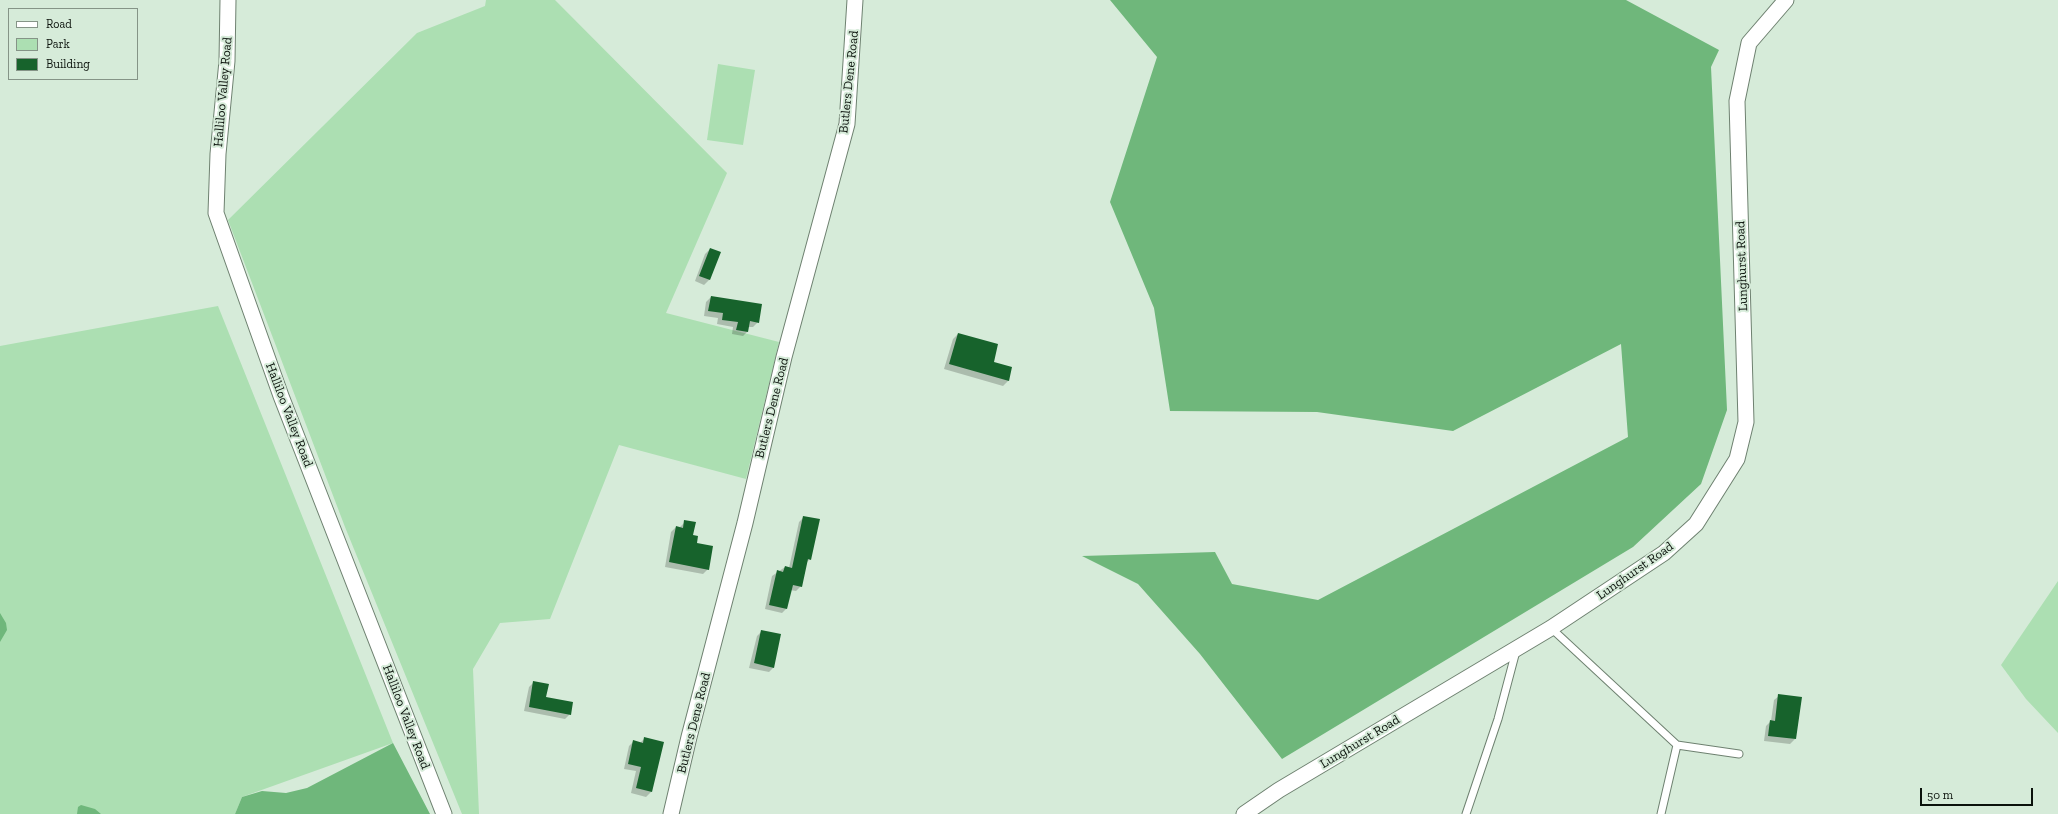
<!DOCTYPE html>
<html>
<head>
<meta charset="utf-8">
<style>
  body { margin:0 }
  #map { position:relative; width:2058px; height:814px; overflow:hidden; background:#d6ebd9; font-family:"Zilla Slab",serif }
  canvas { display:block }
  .legend { position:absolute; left:8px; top:8px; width:130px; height:72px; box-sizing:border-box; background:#d6ebd9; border:1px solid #859487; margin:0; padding:5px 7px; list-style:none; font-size:12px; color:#0b120c }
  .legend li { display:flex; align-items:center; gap:8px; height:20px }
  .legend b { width:20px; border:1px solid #859487 }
  .scale { position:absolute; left:1920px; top:788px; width:113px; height:18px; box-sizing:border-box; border:2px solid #0b120c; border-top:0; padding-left:5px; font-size:12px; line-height:14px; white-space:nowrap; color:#0b120c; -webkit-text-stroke:3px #d6ebd9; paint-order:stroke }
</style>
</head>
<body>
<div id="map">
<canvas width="2058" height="814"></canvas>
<ul class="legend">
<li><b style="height:5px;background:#fff"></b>Road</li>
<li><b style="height:11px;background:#acdfb2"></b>Park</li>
<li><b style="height:11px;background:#17632c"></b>Building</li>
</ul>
<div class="scale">50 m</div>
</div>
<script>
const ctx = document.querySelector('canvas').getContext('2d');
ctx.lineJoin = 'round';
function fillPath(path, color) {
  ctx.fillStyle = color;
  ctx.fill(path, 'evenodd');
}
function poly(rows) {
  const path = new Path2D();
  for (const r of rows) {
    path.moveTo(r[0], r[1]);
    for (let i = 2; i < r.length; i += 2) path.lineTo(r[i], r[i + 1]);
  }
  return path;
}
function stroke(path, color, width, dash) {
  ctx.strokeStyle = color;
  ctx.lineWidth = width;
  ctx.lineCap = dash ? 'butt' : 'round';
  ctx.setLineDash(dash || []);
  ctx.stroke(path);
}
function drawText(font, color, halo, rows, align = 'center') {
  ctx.font = font + ' "Zilla Slab",serif';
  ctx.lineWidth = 4;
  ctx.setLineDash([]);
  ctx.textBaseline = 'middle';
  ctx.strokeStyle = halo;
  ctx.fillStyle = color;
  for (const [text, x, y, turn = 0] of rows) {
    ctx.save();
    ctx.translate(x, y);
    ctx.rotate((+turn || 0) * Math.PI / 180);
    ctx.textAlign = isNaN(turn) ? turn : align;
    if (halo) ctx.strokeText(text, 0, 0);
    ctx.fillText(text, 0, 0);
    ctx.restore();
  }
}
const green = poly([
  [486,0,555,0,727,173,666,313,779,342,746,479,619,445,550,619,500,623,473,669,479,814,462,814,345,527,228,220,417,33,485,6],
  [718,64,755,70,743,145,707,140],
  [218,306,393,743,242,797,235,814,0,814,0,346],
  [2058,581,2058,733,2026,699,2001,665]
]);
const forest = poly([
  [1110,0,1626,0,1719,50,1711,67,1727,410,1701,484,1633,547,1282,759,1200,654,1138,584,1082,556,1215,552,1232,584,1318,600,1628,437,1621,344,1453,431,1317,412,1170,411,1154,308,1110,202,1157,57],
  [0,613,6,623,7,630,0,642],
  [393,743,430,814,235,814,242,797,262,791,286,793,307,788],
  [81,805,95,809,101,814,77,814,78,807]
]);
const shadow = poly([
  [710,249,709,280,704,285,695,281,705,254],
  [711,297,758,322,753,327,748,327,748,331,743,336,732,334,733,327,717,324,718,318,704,316,706,302],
  [958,334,992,362,1011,368,1008,381,1003,386,944,369,953,339],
  [804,517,810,559,806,563,801,586,796,591,790,590,787,608,782,613,765,609,772,576,785,567,789,568,799,522],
  [685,522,708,569,703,574,665,567,671,532,676,527,679,528],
  [762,631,774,667,769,672,749,668,757,636],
  [534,682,545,698,570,714,565,719,524,711,529,687],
  [1779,696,1801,698,1795,739,1790,744,1764,741,1766,726,1771,721,1774,700],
  [645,738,651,792,646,797,631,793,636,771,624,769,629,746,634,741,640,743]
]);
const building = poly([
  [710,248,721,252,710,280,699,276],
  [711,296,762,304,759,323,750,321,748,332,736,330,738,322,722,320,723,313,708,311],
  [958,333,998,344,994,362,1012,367,1009,381,949,364],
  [803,516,820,519,811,560,808,559,802,587,793,585,787,609,769,605,777,570,783,572,785,566,792,568],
  [684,520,696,522,693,535,698,536,697,543,713,546,709,570,669,562,676,526,683,528],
  [761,630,781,634,774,668,754,663],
  [533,681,549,684,546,697,573,702,571,715,529,707],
  [1778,694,1802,697,1796,739,1768,736,1770,720,1775,721],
  [644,737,664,742,652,792,636,788,641,767,628,764,633,740,643,743]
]);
const lane = poly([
  [1551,628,1677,745,1739,754],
  [1466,814,1498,719,1516,651],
  [1661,814,1677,745]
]);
const street = poly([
  [228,0,227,61,218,154,216,213,281,396,444,814],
  [671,814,689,737,745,523,784,357,847,124,855,0],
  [1244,814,1279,790,1551,628,1664,553,1696,524,1737,459,1746,422,1737,101,1749,43,1786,0]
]);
const streetNames = [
  ["Butlers Dene Road",849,82,-84],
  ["Halliloo Valley Road",223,92,-85],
  ["Lunghurst Road",1742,266,-92],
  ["Butlers Dene Road",772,408,-76],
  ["Halliloo Valley Road",289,415,69],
  ["Lunghurst Road",1635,571,-35],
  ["Halliloo Valley Road",406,717,69],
  ["Butlers Dene Road",694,723,-76],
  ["Lunghurst Road",1360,742,-31]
];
fillPath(green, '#acdfb2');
fillPath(forest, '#6fb77b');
fillPath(shadow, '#0003');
fillPath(building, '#17632c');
stroke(lane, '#6e8170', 9);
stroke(street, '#6e8170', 17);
stroke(lane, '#fff', 7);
stroke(street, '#fff', 15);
drawText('13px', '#0b120c', '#d6ebd9', streetNames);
</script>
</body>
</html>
